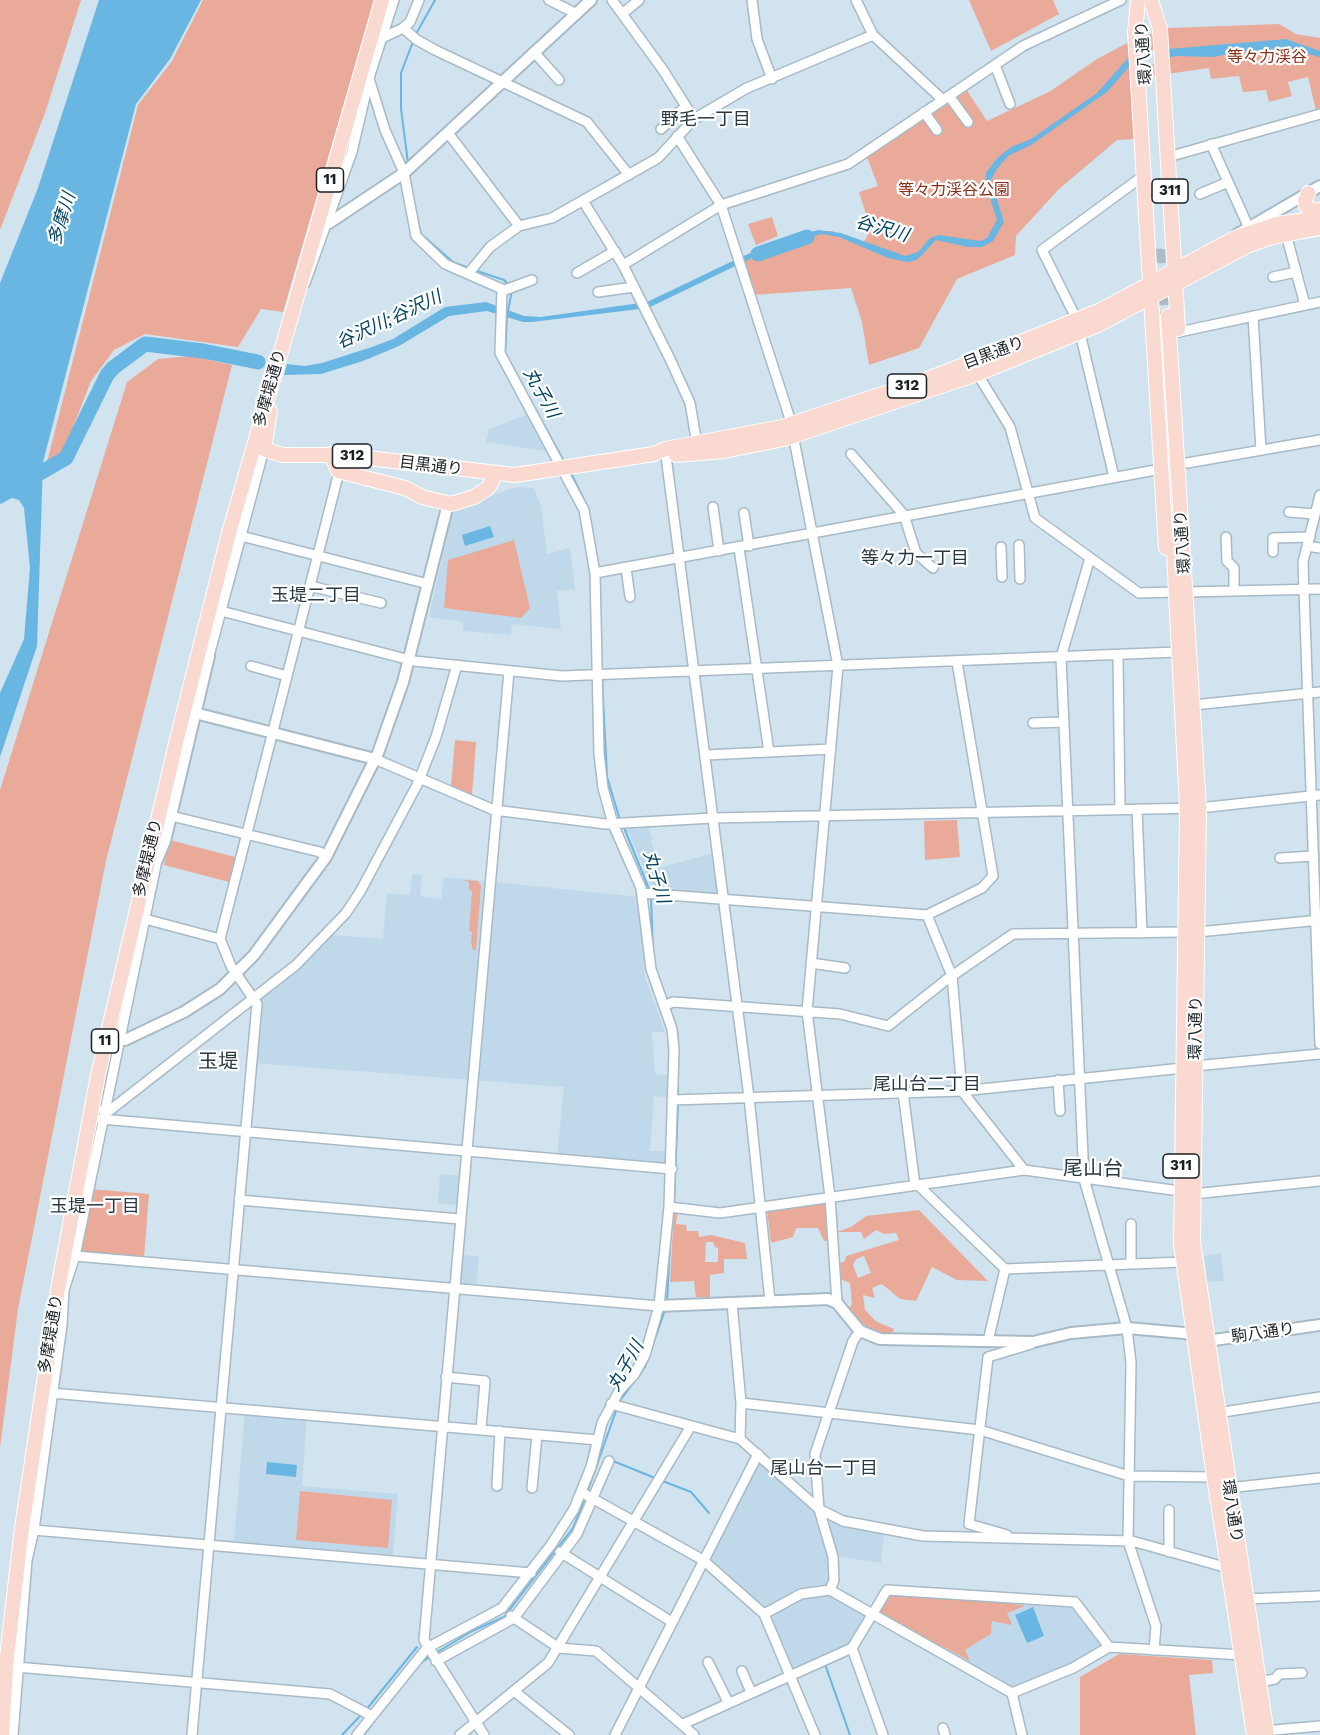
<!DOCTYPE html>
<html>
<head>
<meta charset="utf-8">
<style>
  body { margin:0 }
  canvas { display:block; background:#d0e3ef }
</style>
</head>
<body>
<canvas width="1320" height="1735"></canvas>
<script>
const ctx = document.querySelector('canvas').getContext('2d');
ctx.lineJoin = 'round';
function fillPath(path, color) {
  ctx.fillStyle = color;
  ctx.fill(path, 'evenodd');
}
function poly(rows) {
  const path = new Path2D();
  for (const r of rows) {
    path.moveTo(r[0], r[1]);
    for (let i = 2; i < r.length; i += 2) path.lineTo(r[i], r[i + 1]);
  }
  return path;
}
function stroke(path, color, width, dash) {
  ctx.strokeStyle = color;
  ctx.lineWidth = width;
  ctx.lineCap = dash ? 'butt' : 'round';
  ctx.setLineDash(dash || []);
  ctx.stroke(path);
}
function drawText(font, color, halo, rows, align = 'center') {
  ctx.font = font + ' "Work Sans","Noto Sans JP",sans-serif';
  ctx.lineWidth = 4.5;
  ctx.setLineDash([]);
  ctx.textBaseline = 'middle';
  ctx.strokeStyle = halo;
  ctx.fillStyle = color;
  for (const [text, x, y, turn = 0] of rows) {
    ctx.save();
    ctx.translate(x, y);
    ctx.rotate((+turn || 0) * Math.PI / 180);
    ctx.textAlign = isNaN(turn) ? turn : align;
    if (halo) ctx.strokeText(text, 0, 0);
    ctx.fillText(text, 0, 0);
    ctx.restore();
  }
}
const built = poly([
  [528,414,546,451,486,442,489,429],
  [516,487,534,488,541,507,547,554,570,548,575,589,557,591,561,629,512,624,511,635,463,631,463,622,429,617,453,509],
  [647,826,653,840,651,842,662,867,714,853,722,894,653,890,626,827],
  [412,874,422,875,420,896,441,899,444,877,641,897,645,977,665,1032,652,1032,655,1074,668,1075,668,1097,654,1096,650,1151,667,1151,667,1164,557,1157,564,1087,253,1063,258,1001,261,997,272,992,300,968,331,935,383,939,387,893,410,895],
  [440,1174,462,1176,459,1205,438,1204],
  [1221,1253,1224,1281,1207,1282,1204,1256],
  [462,1255,479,1256,476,1288,459,1287],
  [245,1411,307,1416,302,1486,398,1494,393,1555,234,1542],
  [760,1460,815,1513,829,1556,830,1578,826,1587,766,1610,707,1559],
  [826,1517,884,1532,881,1563,836,1556],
  [830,1593,867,1617,851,1645,795,1670,790,1668,768,1615,802,1596],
  [888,1593,1075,1605,1104,1646,1071,1665,1013,1688,876,1613]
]);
const green = poly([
  [0,0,81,0,45,113,0,230],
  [203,0,374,0,283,312,261,309,238,347,145,334,114,350,91,381,63,453,50,463,47,462,138,105,172,61],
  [969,0,1053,0,1059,14,991,51],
  [1279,24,1296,34,1320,38,1320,110,1316,111,1308,77,1288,82,1292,96,1269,102,1266,90,1243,92,1239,76,1211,79,1209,68,1131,79,1134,139,1117,140,1059,189,1016,236,1015,255,957,279,919,348,869,365,862,322,851,288,753,295,742,257,765,247,821,231,832,231,863,243,871,230,859,192,878,186,867,157,966,89,987,121,1049,92,1097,59,1133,40,1169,28],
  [772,217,778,236,756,245,748,224],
  [192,356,232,365,106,861,18,1309,0,1448,0,790,127,382,158,359],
  [514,540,530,608,521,618,444,608,448,560],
  [455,740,476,742,472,796,451,787],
  [957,820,960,857,925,860,924,821],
  [170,840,235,857,229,882,164,865],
  [462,880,478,881,481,886,476,950,473,950,471,943,472,932,469,931,472,891,469,890,469,882],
  [90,1189,149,1194,144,1258,81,1253,79,1250],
  [825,1201,829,1240,824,1241,818,1228,796,1228,793,1237,771,1243,767,1210],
  [674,1209,678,1210,676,1224,686,1225,687,1231,698,1231,699,1237,711,1235,745,1243,747,1259,724,1259,724,1273,710,1275,710,1297,696,1297,694,1281,670,1282],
  [706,1242,713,1242,715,1247,718,1248,718,1262,705,1262],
  [919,1210,988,1281,957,1280,932,1267,916,1301,900,1299,882,1284,872,1288,875,1298,863,1295,865,1310,877,1322,894,1329,892,1335,874,1333,848,1310,852,1304,850,1283,840,1279,838,1264,845,1261,846,1256,899,1240,896,1233,884,1234,876,1230,864,1239,861,1232,837,1232,851,1227,866,1216],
  [864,1256,871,1273,858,1278,853,1265,856,1259],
  [300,1491,392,1500,388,1548,296,1540],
  [890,1595,1003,1602,1025,1606,1007,1613,1012,1625,992,1621,991,1634,965,1650,970,1661,879,1613],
  [1119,1654,1212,1660,1213,1673,1189,1675,1196,1735,1080,1735,1080,1677]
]);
const water = poly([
  [99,0,201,0,170,59,136,104,43,462,37,646,0,757,0,693,24,639,30,568,24,508,19,500,9,497,0,504,0,283,38,188],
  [1286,39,1320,51,1320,57,1292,50,1245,51,1213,57,1176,56,1129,67,1107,92,1031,145,1008,156,997,169,991,180,1004,222,993,241,982,247,968,247,936,240,917,260,907,262,888,258,839,237,821,234,779,245,648,308,532,322,523,322,487,311,449,316,399,346,363,361,321,374,284,375,287,364,305,366,322,363,372,347,393,339,445,307,486,302,524,316,541,317,647,302,741,257,779,241,818,230,841,233,905,256,918,252,930,238,939,235,980,241,987,238,997,220,985,183,986,173,997,158,1011,147,1031,139,1097,93,1129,57,1169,49],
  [490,526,494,537,465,546,462,535],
  [267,1462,297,1465,296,1477,266,1474],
  [1033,1607,1044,1636,1027,1643,1015,1615]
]);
const pier = poly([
  [1168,47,1169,60,1130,70,1129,54]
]);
const stream = poly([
  [416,34,435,0],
  [408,163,401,109,401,73,414,39],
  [409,175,412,190],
  [416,213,421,234,453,262,469,268],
  [474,270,504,280,510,286],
  [508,311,512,290],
  [505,356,507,317],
  [539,416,565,463],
  [571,473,588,508,596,556],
  [602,678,607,777,620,820],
  [623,825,649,889],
  [651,898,653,952],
  [669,1006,677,1030,678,1044],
  [678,1098,678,1052],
  [674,1205,678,1103],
  [667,1301,671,1226],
  [619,1402,645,1367,665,1310],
  [613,1461,655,1478],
  [660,1480,691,1492,709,1513],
  [587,1493,617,1408],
  [436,1653,472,1631,504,1617,573,1528,585,1498],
  [421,1663,431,1656],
  [825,1664,850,1735],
  [366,1710,417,1647],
  [342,1735,362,1714],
  [364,1735,385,1707]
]);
const river = poly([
  [758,254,807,237],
  [0,496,66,458,107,375,113,368,145,344,203,351,258,362]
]);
const primaryTunnel = poly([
  [1155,249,1159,316],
  [1165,249,1168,316]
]);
const minor = poly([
  [549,0,577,14],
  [612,0,663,70,694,119],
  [752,0,757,39,772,79],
  [622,14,639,0],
  [403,28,417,40,435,50,587,122,629,175],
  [382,38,403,28,410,22,419,0],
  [534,52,559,80],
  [995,65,1010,104],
  [949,96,968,122],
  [943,100,1023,46,1121,0],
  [924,112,937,130],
  [661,129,686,106],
  [448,133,519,226],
  [677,136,721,205,790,419,838,666,807,1011,830,1197,837,1303],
  [1211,144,1248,226],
  [1168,157,1320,114],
  [1200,194,1228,182],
  [583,201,623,265,670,359,690,403,697,444],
  [1286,234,1305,305],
  [623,265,721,205,848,164,943,100,873,35,856,0],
  [577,273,615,251],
  [468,274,490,247,519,226,552,218,658,158,694,119,747,88,873,35],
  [1273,277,1296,272],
  [305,283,352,152,370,75,394,0],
  [502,291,532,280],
  [598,292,634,287],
  [1253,316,1261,450],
  [1077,320,1042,250,1143,176],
  [1179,332,1320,302],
  [1080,333,1114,477],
  [975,370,1010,427,1035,518,1139,593,1175,592],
  [851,454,904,515,916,553,933,568],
  [666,456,749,1097,770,1301],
  [1187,463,1320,440],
  [1320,495,1303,562,1320,1044],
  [713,507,719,551],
  [1289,512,1315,514],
  [744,513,749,546],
  [241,536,428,584],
  [1226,537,1227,561,1234,568,1234,591],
  [1019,545,1020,579],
  [1307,546,1320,548],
  [1001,547,1002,577],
  [739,548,769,752],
  [1273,552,1273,538,1310,537],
  [1090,558,1061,657,1084,1179,1127,1328,1131,1363,1128,1541,1156,1626,1154,1650],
  [626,568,630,597],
  [595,573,1161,469],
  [310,586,381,603],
  [1187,592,1320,589],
  [221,611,414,661,562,676,1178,652],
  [1118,655,1120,809],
  [209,656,264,449],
  [251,666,287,676],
  [1194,705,1320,692],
  [1033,723,1064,722],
  [706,755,831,749],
  [375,759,494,810,606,824,713,818,1199,808,1320,795],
  [1137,809,1142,933],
  [171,816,320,852,326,857],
  [1280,858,1314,856],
  [642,893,927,915,982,888,993,876,957,662],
  [927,915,952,976,962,1091,1024,1170],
  [145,919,220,939],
  [1198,932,1320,920],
  [811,963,845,968],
  [664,1006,673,1002,840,1014,888,1026,946,980,1013,934,1185,932],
  [1195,1066,1320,1054],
  [1058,1080,1060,1111],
  [903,1092,915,1185],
  [672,1100,962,1091,1183,1068],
  [103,1110,109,1111,296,965,346,913,360,892,417,785,436,737,457,665],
  [101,1119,672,1169],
  [918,1185,1005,1269,988,1341],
  [1193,1194,1320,1181],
  [239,1200,460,1219],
  [669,1207,720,1213,1024,1170,1180,1191],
  [75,1256,659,1306],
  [1131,1264,1131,1224],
  [1005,1269,1183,1262],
  [59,1289,64,1290,75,1256,157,860],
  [732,1303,741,1403,740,1439],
  [446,1377,485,1381,481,1429],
  [51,1393,598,1440],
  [741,1403,980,1430,1129,1476,1214,1477],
  [611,1404,740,1439,819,1509,843,1521,923,1536,1132,1541,1228,1568],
  [1217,1413,1320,1397],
  [497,1486,500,1431],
  [532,1488,537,1435],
  [1228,1488,1320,1478],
  [581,1492,703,1560,764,1614,815,1735],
  [34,1530,531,1573],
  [1007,1535,969,1524,988,1357,1031,1344],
  [560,1552,672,1622],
  [1169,1552,1169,1510],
  [830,1590,834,1580,833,1557,819,1509,815,1454,853,1341,860,1331],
  [1246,1599,1320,1596],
  [764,1614,801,1594,830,1590,1012,1693,1073,1668,1109,1647,1242,1655],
  [511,1616,559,1648,596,1651,694,1735],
  [852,1648,883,1735],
  [436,1661,514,1618,577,1534,609,1461],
  [708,1662,728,1702],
  [16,1667,330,1694,372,1716],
  [742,1671,751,1692],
  [1259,1682,1275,1679,1279,1674,1302,1673],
  [514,1691,569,1735],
  [1012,1693,1022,1735],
  [683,1724,852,1648,887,1590,1075,1602,1109,1647],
  [943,1728,945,1735],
  [1263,1731,1320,1726],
  [13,1735,27,1560,34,1530,62,1325,64,1290],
  [192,1735,257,1004,231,966,220,939,339,472],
  [357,1735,427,1648,502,1608,551,1545,574,1509,591,1467,602,1423,619,1391,634,1375,645,1355,659,1306,669,1207,674,1050,672,1029,651,969,641,888,613,824,603,788,599,753,595,573,584,510,500,353,502,289,445,264,416,236,404,173,385,130,370,82],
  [460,1735,548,1663,691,1426],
  [484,1735,424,1640,509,671],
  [615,1735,758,1454]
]);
const tertiary = poly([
  [329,223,404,173,591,0],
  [1236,235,1320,186],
  [195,713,375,759],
  [148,858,157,860,165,841,209,656],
  [118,1039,125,1040,184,1012,220,989,254,955,326,857,378,753,403,682,448,504],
  [659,1306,828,1299,837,1303,860,1331,880,1339,1033,1342,1071,1333,1127,1328,1184,1333,1214,1340,1320,1325]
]);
const primary = poly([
  [1138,0,1135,32,1166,548],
  [1152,4,1160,29,1178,329],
  [1308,193,1305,201,1306,206,1312,211,1320,210],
  [1168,316,1199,808,1193,1242,1267,1735],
  [270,411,264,449,282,455,342,455,515,475,654,454,665,449,782,427,928,379,1101,310,1235,238,1277,224,1320,218],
  [331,454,338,471,405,488,422,497,451,504,474,497,488,488,496,474],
  [676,455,724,451,784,439,977,374,1098,325,1247,246,1272,237,1320,228],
  [1173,534,1187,808,1181,1244,1214,1477,1254,1735],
  [2,1735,6,1665,22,1528,58,1289,98,1075,178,735,229,533,382,0]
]);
const shields = [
  [330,180,27],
  [1170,191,36],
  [907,386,39],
  [352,456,39],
  [105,1041,27],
  [1181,1166,36]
];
const shieldNames = [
  ["11",330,180],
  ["311",1170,191],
  ["312",907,386],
  ["312",352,456],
  ["11",105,1041],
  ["311",1181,1166]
];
const streetNames = [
  ["環八通り",1144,53,-94],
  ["目黒通り",994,353,-21],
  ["多摩堤通り",270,388,-74],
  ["目黒通り",431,466,7],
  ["環八通り",1183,542,-94],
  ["多摩堤通り",148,858,-77],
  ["環八通り",1196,1028,-89],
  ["駒八通り",1263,1333,-8],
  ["多摩堤通り",51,1334,-81],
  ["環八通り",1232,1511,81]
];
const parkNames = [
  ["等々力渓谷",1267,57],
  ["等々力渓谷公園",954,190]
];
const neighbourhoodNames = [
  ["野毛一丁目",706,120],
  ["等々力一丁目",915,559],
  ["玉堤二丁目",316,596],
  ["尾山台二丁目",927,1085],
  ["玉堤一丁目",95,1207],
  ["尾山台一丁目",824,1469]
];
const waterNames = [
  ["多摩川",62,219,-73],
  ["谷沢川",882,229,16],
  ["谷沢川;谷沢川",389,320,-25],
  ["丸子川",541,393,61],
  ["丸子川",656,877,74],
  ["丸子川",626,1366,-61]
];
const quarterNames = [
  ["玉堤",218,1062],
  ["尾山台",1093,1169]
];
fillPath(built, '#c0d9ea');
fillPath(green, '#eaaa9a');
fillPath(water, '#69b6e2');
fillPath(pier, '#d0e3ef');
stroke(stream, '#69b6e2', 2);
stroke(river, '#69b6e2', 15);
stroke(primaryTunnel, '#acbcc7', 14, [14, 7]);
stroke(minor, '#a8bac6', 12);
stroke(tertiary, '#a8bac6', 14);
stroke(primary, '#fff', 16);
stroke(minor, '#fff', 9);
stroke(tertiary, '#fff', 10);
stroke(primary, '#fad9d0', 14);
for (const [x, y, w] of shields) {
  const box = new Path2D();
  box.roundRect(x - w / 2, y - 12, w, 24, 4.5);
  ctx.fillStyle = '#fff';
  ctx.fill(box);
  stroke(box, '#1a2125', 1.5);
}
drawText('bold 15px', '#1a2125', null, shieldNames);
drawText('16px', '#1a2125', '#fff', streetNames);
drawText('16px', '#882d16', '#fff', parkNames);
drawText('18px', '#283841', '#fff', neighbourhoodNames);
drawText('italic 18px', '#004360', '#fff', waterNames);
drawText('20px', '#283841', '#fff', quarterNames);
</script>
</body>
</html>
